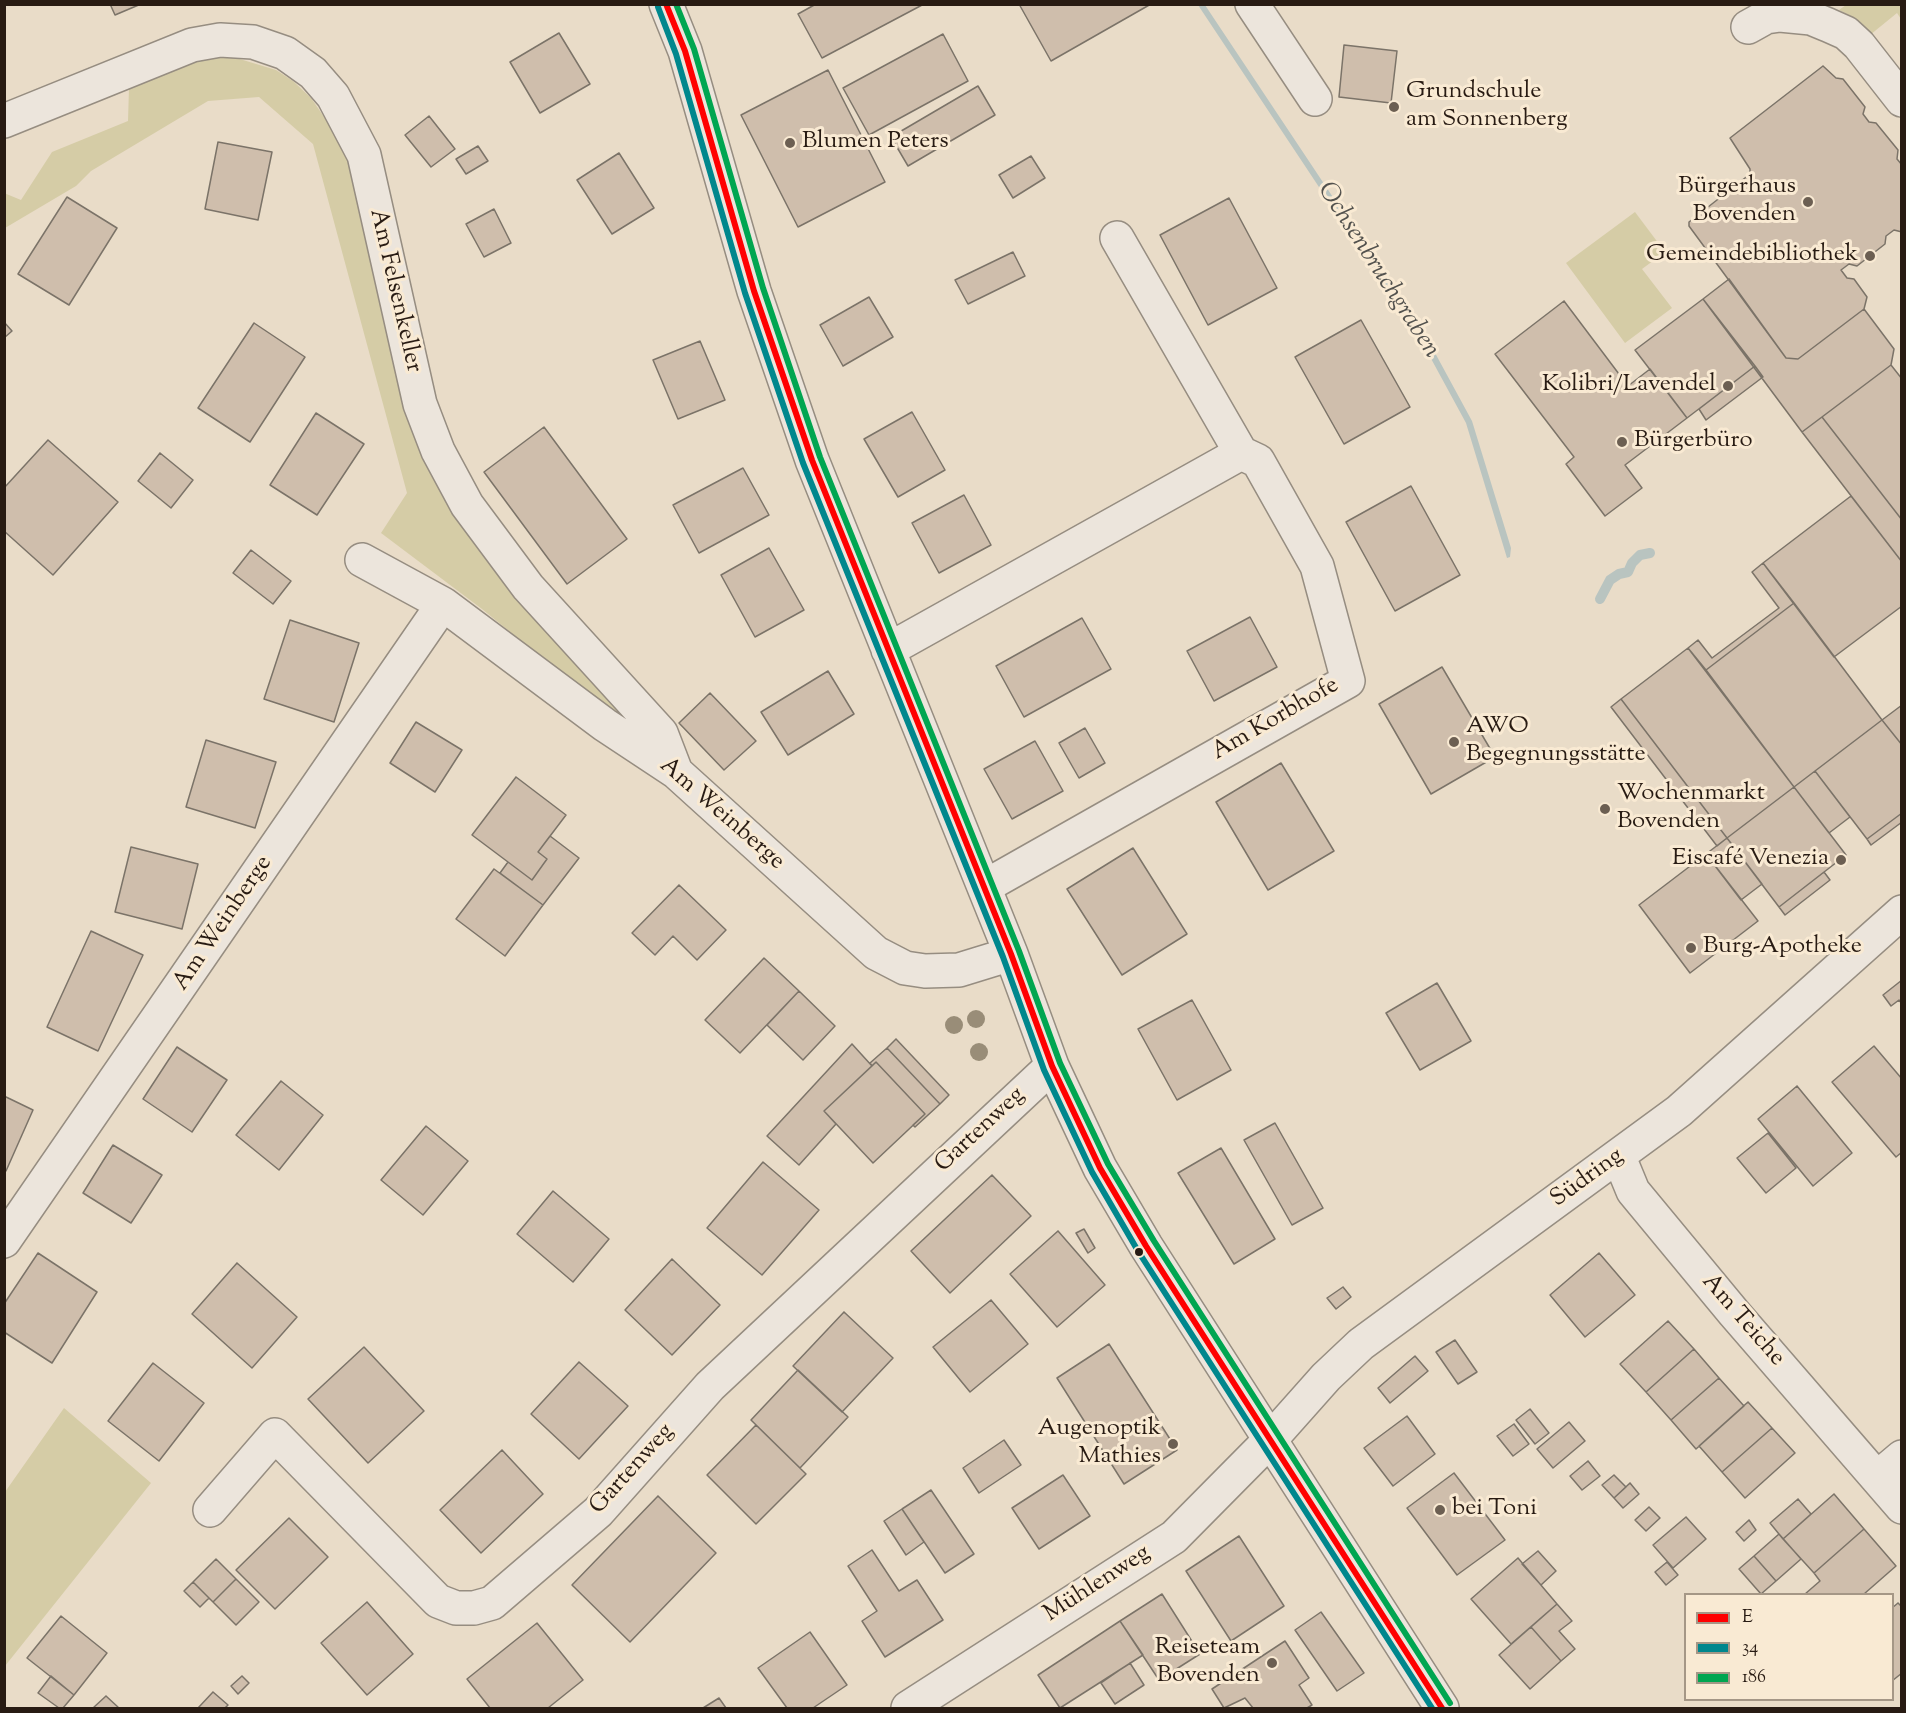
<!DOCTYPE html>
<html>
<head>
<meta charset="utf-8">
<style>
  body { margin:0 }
  #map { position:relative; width:1906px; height:1713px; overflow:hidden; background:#e9dcc8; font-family:"Sorts Mill Goudy",serif }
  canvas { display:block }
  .frame { position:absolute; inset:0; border:6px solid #281b13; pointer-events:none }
  .legend { position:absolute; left:1684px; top:1593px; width:210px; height:108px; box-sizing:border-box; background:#f9ead3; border:2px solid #a59786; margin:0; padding:8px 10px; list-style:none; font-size:18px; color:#281b13 }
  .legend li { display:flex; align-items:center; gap:12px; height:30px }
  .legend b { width:30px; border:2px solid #a59786 }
</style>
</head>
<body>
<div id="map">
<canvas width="1906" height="1713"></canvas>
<div class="frame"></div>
<ul class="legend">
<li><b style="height:8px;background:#f00"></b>E</li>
<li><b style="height:8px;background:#00878d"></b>34</li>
<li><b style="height:8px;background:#00a651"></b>186</li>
</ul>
</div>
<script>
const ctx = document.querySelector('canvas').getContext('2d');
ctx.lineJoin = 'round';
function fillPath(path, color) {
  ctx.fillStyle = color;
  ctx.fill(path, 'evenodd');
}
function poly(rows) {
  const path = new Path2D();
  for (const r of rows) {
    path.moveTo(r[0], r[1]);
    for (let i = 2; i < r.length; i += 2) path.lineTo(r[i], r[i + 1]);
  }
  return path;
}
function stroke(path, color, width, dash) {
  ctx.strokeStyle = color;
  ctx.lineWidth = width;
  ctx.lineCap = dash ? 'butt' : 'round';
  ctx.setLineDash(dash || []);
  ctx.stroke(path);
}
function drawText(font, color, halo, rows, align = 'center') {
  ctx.font = font + ' "Sorts Mill Goudy",serif';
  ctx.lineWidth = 6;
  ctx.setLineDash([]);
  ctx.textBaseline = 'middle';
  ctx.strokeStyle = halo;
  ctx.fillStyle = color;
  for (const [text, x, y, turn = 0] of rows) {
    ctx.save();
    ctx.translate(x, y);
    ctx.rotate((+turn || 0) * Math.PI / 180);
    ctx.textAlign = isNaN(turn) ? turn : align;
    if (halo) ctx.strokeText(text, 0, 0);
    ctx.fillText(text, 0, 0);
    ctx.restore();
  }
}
const green = poly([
  [1846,5,1901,5,1901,19,1897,13,1870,35,1853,17,1839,10],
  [233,57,276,70,293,81,311,98,340,140,354,172,410,407,647,735,624,725,482,609,381,533,407,493,313,144,259,97,208,101,91,171,76,186,5,228,4,193,21,200,52,152,128,121,129,88,187,64,212,58],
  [1635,212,1665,252,1642,269,1672,308,1625,343,1566,263],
  [64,1408,151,1483,5,1666,5,1492]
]);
const water = poly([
  [1198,5,1205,5,1428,340,1472,421,1511,548,1510,557,1507,558,1466,423,1422,342]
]);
const stream = poly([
  [1600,599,1610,580,1619,574,1628,572,1632,563,1640,555,1650,553]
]);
const building = poly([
  [110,4,141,4,115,15,110,4],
  [816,4,924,4,822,58,798,14,816,4],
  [1019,4,1151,4,1051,61,1019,4],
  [559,33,590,84,540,113,510,62,559,33],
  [943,34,968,81,869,135,843,88,943,34],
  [1344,45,1397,51,1391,103,1339,97,1344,45],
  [1823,66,1836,78,1843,79,1865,107,1863,114,1869,122,1876,123,1898,150,1897,159,1902,165,1902,232,1894,230,1886,236,1885,244,1857,266,1849,264,1841,270,1847,278,1854,279,1867,297,1864,309,1798,359,1786,358,1689,226,1689,222,1750,174,1750,169,1730,138,1823,66],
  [828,70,885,182,798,227,741,115,828,70],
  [978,86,995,115,908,166,891,137,978,86],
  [429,116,455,149,431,167,405,135,429,116],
  [218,142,272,152,258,220,205,209,218,142],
  [478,146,488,161,466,174,456,159,478,146],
  [619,153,654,208,612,234,577,180,619,153],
  [1031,156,1045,178,1013,198,999,175,1031,156],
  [67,197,117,228,69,305,18,274,67,197],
  [1229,198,1277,288,1208,325,1160,235,1229,198],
  [494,209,511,243,484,257,466,224,494,209],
  [1013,252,1025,276,968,304,955,280,1013,252],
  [1729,279,1786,358,1798,359,1864,309,1894,349,1891,365,1802,432,1703,299,1729,279],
  [869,297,893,337,843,366,820,325,869,297],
  [1703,299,1755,366,1687,418,1635,350,1703,299],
  [1564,301,1628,386,1650,369,1687,418,1625,465,1642,488,1605,516,1566,464,1574,457,1495,354,1564,301],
  [1361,320,1410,407,1344,444,1295,357,1361,320],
  [4,322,12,331,4,338,4,322],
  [254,323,305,357,250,442,198,408,254,323],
  [700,341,725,400,678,419,653,360,700,341],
  [1891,365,1902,379,1902,520,1822,417,1891,365],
  [1755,366,1763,377,1706,420,1699,409,1755,366],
  [912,412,945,470,898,497,864,439,912,412],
  [316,413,364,444,317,515,270,485,316,413],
  [1822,417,1902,520,1902,562,1802,432,1822,417],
  [544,427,627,539,567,584,484,472,544,427],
  [48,440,118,502,53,575,4,531,4,488,48,440],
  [160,453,193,480,171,508,138,481,160,453],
  [743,468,769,515,699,553,673,505,743,468],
  [1411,486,1460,575,1395,611,1346,522,1411,486],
  [964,495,991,545,939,573,912,523,964,495],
  [1851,496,1902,562,1902,606,1834,657,1763,563,1851,496],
  [769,548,804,610,755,637,721,575,769,548],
  [251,550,291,581,273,604,233,573,251,550],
  [1763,563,1794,603,1706,670,1688,648,1698,640,1712,658,1779,608,1752,572,1763,563],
  [1794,603,1882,720,1794,787,1706,670,1794,603],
  [1250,617,1277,667,1214,701,1187,651,1250,617],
  [1082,618,1111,669,1024,717,996,666,1082,618],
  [290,620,359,643,334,722,264,699,290,620],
  [1688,648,1794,787,1727,838,1621,699,1688,648],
  [1442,667,1495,757,1431,794,1379,704,1442,667],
  [828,671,854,714,788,755,761,712,828,671],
  [710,693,756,741,724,770,679,723,710,693],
  [1621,699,1727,838,1717,846,1611,707,1621,699],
  [1902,705,1902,745,1882,720,1902,705],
  [1882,720,1902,745,1902,813,1867,839,1815,771,1882,720],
  [416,722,462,750,435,792,390,763,416,722],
  [1085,728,1105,763,1079,778,1059,743,1085,728],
  [206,740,276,762,255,828,186,807,206,740],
  [1035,741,1063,791,1012,819,984,769,1035,741],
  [1281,763,1334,851,1268,890,1216,802,1281,763],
  [1815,771,1850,817,1829,833,1794,787,1815,771],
  [516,777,566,815,538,852,547,859,532,880,472,835,516,777],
  [1794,787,1846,855,1779,907,1727,838,1794,787],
  [1902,813,1902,822,1871,845,1867,839,1902,813],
  [550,836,579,858,543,905,500,873,508,862,532,880,547,859,538,852,550,836],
  [1727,838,1762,884,1741,900,1706,854,1727,838],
  [131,847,198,864,182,929,115,912,131,847],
  [1133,848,1187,934,1122,975,1067,889,1133,848],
  [1706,854,1758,921,1690,973,1639,905,1706,854],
  [494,869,543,905,505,956,456,919,494,869],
  [1824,872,1830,880,1785,915,1779,907,1824,872],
  [679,885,726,930,697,960,673,936,655,955,632,933,679,885],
  [91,931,143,955,98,1051,47,1027,91,931],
  [764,958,799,991,740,1053,705,1020,764,958],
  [1902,980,1902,1004,1899,1000,1891,1006,1883,995,1902,980],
  [1437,983,1471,1041,1420,1070,1386,1013,1437,983],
  [799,991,835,1026,803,1060,767,1025,799,991],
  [1192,1000,1231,1070,1177,1100,1138,1029,1192,1000],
  [896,1039,949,1095,940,1104,887,1048,896,1039],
  [852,1044,872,1066,824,1111,836,1124,799,1165,767,1136,852,1044],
  [1874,1046,1902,1079,1902,1152,1896,1157,1832,1082,1874,1046],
  [177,1047,227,1080,192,1132,143,1099,177,1047],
  [887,1048,940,1104,915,1127,913,1125,925,1114,876,1062,872,1066,870,1063,887,1048],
  [876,1062,925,1114,873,1163,824,1111,876,1062],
  [281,1081,323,1115,279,1170,236,1135,281,1081],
  [1797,1086,1852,1153,1813,1186,1758,1119,1797,1086],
  [4,1096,33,1110,6,1171,4,1170,4,1096],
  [1275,1123,1323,1208,1292,1225,1244,1140,1275,1123],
  [426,1126,468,1161,423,1215,381,1180,426,1126],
  [1768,1133,1796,1168,1766,1193,1737,1158,1768,1133],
  [113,1145,162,1175,131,1223,83,1193,113,1145],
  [1221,1148,1275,1239,1234,1264,1178,1173,1221,1148],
  [763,1162,819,1210,762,1275,707,1228,763,1162],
  [992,1175,1031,1216,950,1293,911,1251,992,1175],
  [553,1191,609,1239,573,1282,517,1234,553,1191],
  [1084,1229,1095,1248,1088,1253,1076,1233,1084,1229],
  [1058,1231,1105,1285,1057,1327,1010,1274,1058,1231],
  [38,1253,97,1292,52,1363,4,1332,4,1304,38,1253],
  [1599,1253,1635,1295,1585,1337,1550,1295,1599,1253],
  [672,1259,720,1305,672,1355,625,1310,672,1259],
  [237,1263,297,1317,252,1368,192,1314,237,1263],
  [1343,1287,1351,1297,1336,1309,1327,1298,1343,1287],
  [991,1300,1028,1344,970,1392,933,1347,991,1300],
  [844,1312,893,1358,842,1412,793,1366,844,1312],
  [1668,1321,1694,1349,1646,1392,1620,1364,1668,1321],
  [1455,1340,1477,1372,1458,1384,1436,1352,1455,1340],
  [1109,1344,1177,1450,1124,1484,1057,1378,1109,1344],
  [364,1347,424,1411,368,1463,308,1399,364,1347],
  [1694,1349,1719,1378,1671,1420,1646,1392,1694,1349],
  [1415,1356,1428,1371,1390,1403,1378,1388,1415,1356],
  [579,1362,628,1406,579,1459,531,1414,579,1362],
  [153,1363,204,1403,159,1461,108,1421,153,1363],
  [798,1370,848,1417,800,1468,751,1420,798,1370],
  [1719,1378,1744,1406,1696,1449,1671,1420,1719,1378],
  [1748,1402,1772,1428,1722,1472,1699,1446,1748,1402],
  [1530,1409,1549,1433,1535,1444,1516,1420,1530,1409],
  [1407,1416,1435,1454,1393,1486,1364,1448,1407,1416],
  [1569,1422,1585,1441,1553,1468,1537,1449,1569,1422],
  [1514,1424,1529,1444,1513,1456,1497,1436,1514,1424],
  [756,1425,806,1474,756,1524,707,1475,756,1425],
  [1772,1428,1795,1453,1745,1498,1722,1472,1772,1428],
  [1004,1440,1021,1465,979,1493,963,1468,1004,1440],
  [502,1450,543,1494,481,1553,440,1510,502,1450],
  [1588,1461,1600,1476,1582,1490,1570,1476,1588,1461],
  [1454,1473,1505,1540,1457,1575,1407,1508,1454,1473],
  [1063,1475,1090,1516,1039,1549,1012,1508,1063,1475],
  [1614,1475,1626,1487,1614,1498,1602,1485,1614,1475],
  [1630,1483,1639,1494,1623,1508,1614,1498,1630,1483],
  [931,1490,974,1554,945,1573,902,1509,931,1490],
  [1834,1494,1864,1529,1814,1573,1783,1539,1834,1494],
  [658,1496,716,1553,630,1642,572,1585,658,1496],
  [1798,1499,1811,1514,1783,1539,1770,1523,1798,1499],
  [1649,1507,1660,1518,1646,1531,1635,1520,1649,1507],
  [902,1509,924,1542,906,1555,884,1521,902,1509],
  [1686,1517,1706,1539,1673,1568,1653,1545,1686,1517],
  [289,1518,328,1557,275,1609,236,1570,289,1518],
  [1749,1520,1756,1530,1744,1541,1736,1532,1749,1520],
  [1864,1529,1896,1566,1864,1594,1805,1594,1820,1581,1814,1573,1864,1529],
  [1779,1534,1801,1559,1776,1581,1754,1556,1779,1534],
  [1239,1536,1284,1606,1231,1641,1186,1571,1239,1536],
  [872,1550,899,1591,917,1580,943,1620,885,1657,862,1621,877,1611,848,1566,872,1550],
  [1538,1551,1556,1571,1541,1585,1522,1564,1538,1551],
  [1754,1556,1776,1581,1761,1594,1739,1569,1754,1556],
  [1518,1558,1557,1604,1511,1644,1471,1599,1518,1558],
  [216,1559,236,1579,213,1602,193,1582,216,1559],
  [1667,1562,1678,1575,1666,1585,1655,1572,1667,1562],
  [236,1579,259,1602,236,1625,213,1602,236,1579],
  [193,1582,209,1598,200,1607,184,1591,193,1582],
  [1162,1594,1200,1654,1159,1680,1120,1621,1162,1594],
  [367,1602,413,1654,367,1695,321,1643,367,1602],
  [1898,1603,1902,1607,1902,1673,1892,1681,1892,1608,1898,1603],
  [1557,1604,1572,1621,1559,1631,1575,1649,1561,1661,1531,1627,1557,1604],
  [1321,1612,1364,1673,1337,1691,1295,1630,1321,1612],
  [61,1616,107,1653,74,1695,27,1658,61,1616],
  [1120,1621,1143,1655,1060,1708,1038,1675,1120,1621],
  [537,1623,583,1680,548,1708,490,1708,467,1679,537,1623],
  [1531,1627,1561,1661,1530,1689,1499,1655,1531,1627],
  [810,1632,847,1685,813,1708,787,1708,758,1668,810,1632],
  [1285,1641,1309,1678,1299,1685,1312,1705,1307,1708,1253,1708,1245,1698,1224,1708,1212,1689,1285,1641],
  [1130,1663,1144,1685,1115,1704,1101,1683,1130,1663],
  [51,1676,74,1695,63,1708,59,1708,38,1693,51,1676],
  [242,1676,249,1683,238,1694,231,1686,242,1676],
  [213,1692,228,1705,225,1708,198,1708,213,1692],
  [106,1696,119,1708,93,1708,106,1696],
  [719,1698,726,1708,703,1708,719,1698]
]);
const minor = poly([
  [666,4,685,51,754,291,812,460,1011,954,1052,1066,1100,1168,1146,1246,1442,1708],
  [1252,4,1315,99],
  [1748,27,1766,17,1780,15,1811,18,1828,25,1846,33,1859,45,1902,100],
  [4,121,192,45,220,40,253,42,285,53,313,73,333,96,364,155,420,404,438,451,467,505,528,587,661,733,676,772],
  [1117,238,1241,453],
  [362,560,443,604],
  [888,650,1241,453,1258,461,1317,566,1348,681,984,887],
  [1619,1157,1633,1191,1734,1313,1902,1507],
  [4,1241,443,604,605,725,676,772,876,953,905,968,925,971,959,970,1011,954],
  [1877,1478,1902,1457],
  [210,1510,275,1435,438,1601,456,1608,474,1608,492,1603,598,1512,710,1386,1052,1066],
  [908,1708,1174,1537,1270,1440,1326,1377,1361,1344,1679,1111,1902,912]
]);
const bus1 = poly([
  [666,4,685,51,754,291,812,460,1011,954,1052,1066,1100,1168,1146,1246,1442,1708]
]);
const bus2 = poly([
  [658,7,676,54,745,293,803,463,1003,957,1044,1070,1092,1172,1138,1251,1432,1708]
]);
const bus3 = poly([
  [676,4,694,49,763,288,820,457,1019,951,1060,1063,1108,1164,1154,1241,1450,1703]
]);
const trees = [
  [976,1019],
  [954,1025],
  [979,1052]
];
const markers = [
  [1394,107,6,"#6c5f52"],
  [790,143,6,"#6c5f52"],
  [1808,202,6,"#6c5f52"],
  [1870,256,6,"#6c5f52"],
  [1728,386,6,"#6c5f52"],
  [1622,442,6,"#6c5f52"],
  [1454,742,6,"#6c5f52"],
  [1605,809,6,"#6c5f52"],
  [1841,860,6,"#6c5f52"],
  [1691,948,6,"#6c5f52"],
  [1139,1252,5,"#281b13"],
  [1173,1444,6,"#6c5f52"],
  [1440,1510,6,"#6c5f52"],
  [1272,1663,6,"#6c5f52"]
];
const poiNames = [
  ["Grundschule",1406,93],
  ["am Sonnenberg",1406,121],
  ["Blumen Peters",802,143],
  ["Bürgerhaus",1796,188,"right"],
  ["Bovenden",1796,216,"right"],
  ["Gemeindebibliothek",1858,256,"right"],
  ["Kolibri/Lavendel",1716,386,"right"],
  ["Bürgerbüro",1634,442],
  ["AWO",1466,728],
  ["Begegnungsstätte",1466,756],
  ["Wochenmarkt",1617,795],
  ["Bovenden",1617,823],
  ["Eiscafé Venezia",1829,860,"right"],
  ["Burg-Apotheke",1703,948],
  ["Augenoptik",1161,1430,"right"],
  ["Mathies",1161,1458,"right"],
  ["bei Toni",1452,1510],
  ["Reiseteam",1260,1649,"right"],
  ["Bovenden",1260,1677,"right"]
];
const streetNames = [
  ["Am Felsenkeller",394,291,77],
  ["Am Korbhofe",1276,720,-30],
  ["Am Weinberge",721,815,41],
  ["Am Weinberge",224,924,-56],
  ["Gartenweg",981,1131,-43],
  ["Südring",1588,1179,-36],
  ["Am Teiche",1742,1321,49],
  ["Gartenweg",633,1470,-48],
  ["Mühlenweg",1098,1585,-33]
];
const waterNames = [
  ["Ochsenbruchgraben",1377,271,57]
];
fillPath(green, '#d5cca6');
fillPath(water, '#b9c4c0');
stroke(stream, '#b9c4c0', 10);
fillPath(building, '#cfbeac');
stroke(building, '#7b7368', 1.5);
stroke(minor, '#968d81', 36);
stroke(minor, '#ece5dc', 33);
stroke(bus1, '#f00', 6);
stroke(bus2, '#00878d', 6);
stroke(bus3, '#00a651', 6);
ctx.fillStyle = '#998d78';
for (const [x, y] of trees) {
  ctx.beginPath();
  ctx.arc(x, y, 9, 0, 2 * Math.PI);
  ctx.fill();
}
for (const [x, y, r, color] of markers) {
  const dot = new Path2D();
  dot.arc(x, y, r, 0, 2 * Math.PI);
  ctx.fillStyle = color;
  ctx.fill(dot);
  stroke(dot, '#f9ead3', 2);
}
drawText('24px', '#281b13', '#f9ead3', poiNames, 'left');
drawText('24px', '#281b13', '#f9ead3', streetNames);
drawText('italic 26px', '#53524e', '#f9ead3', waterNames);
</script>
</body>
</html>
